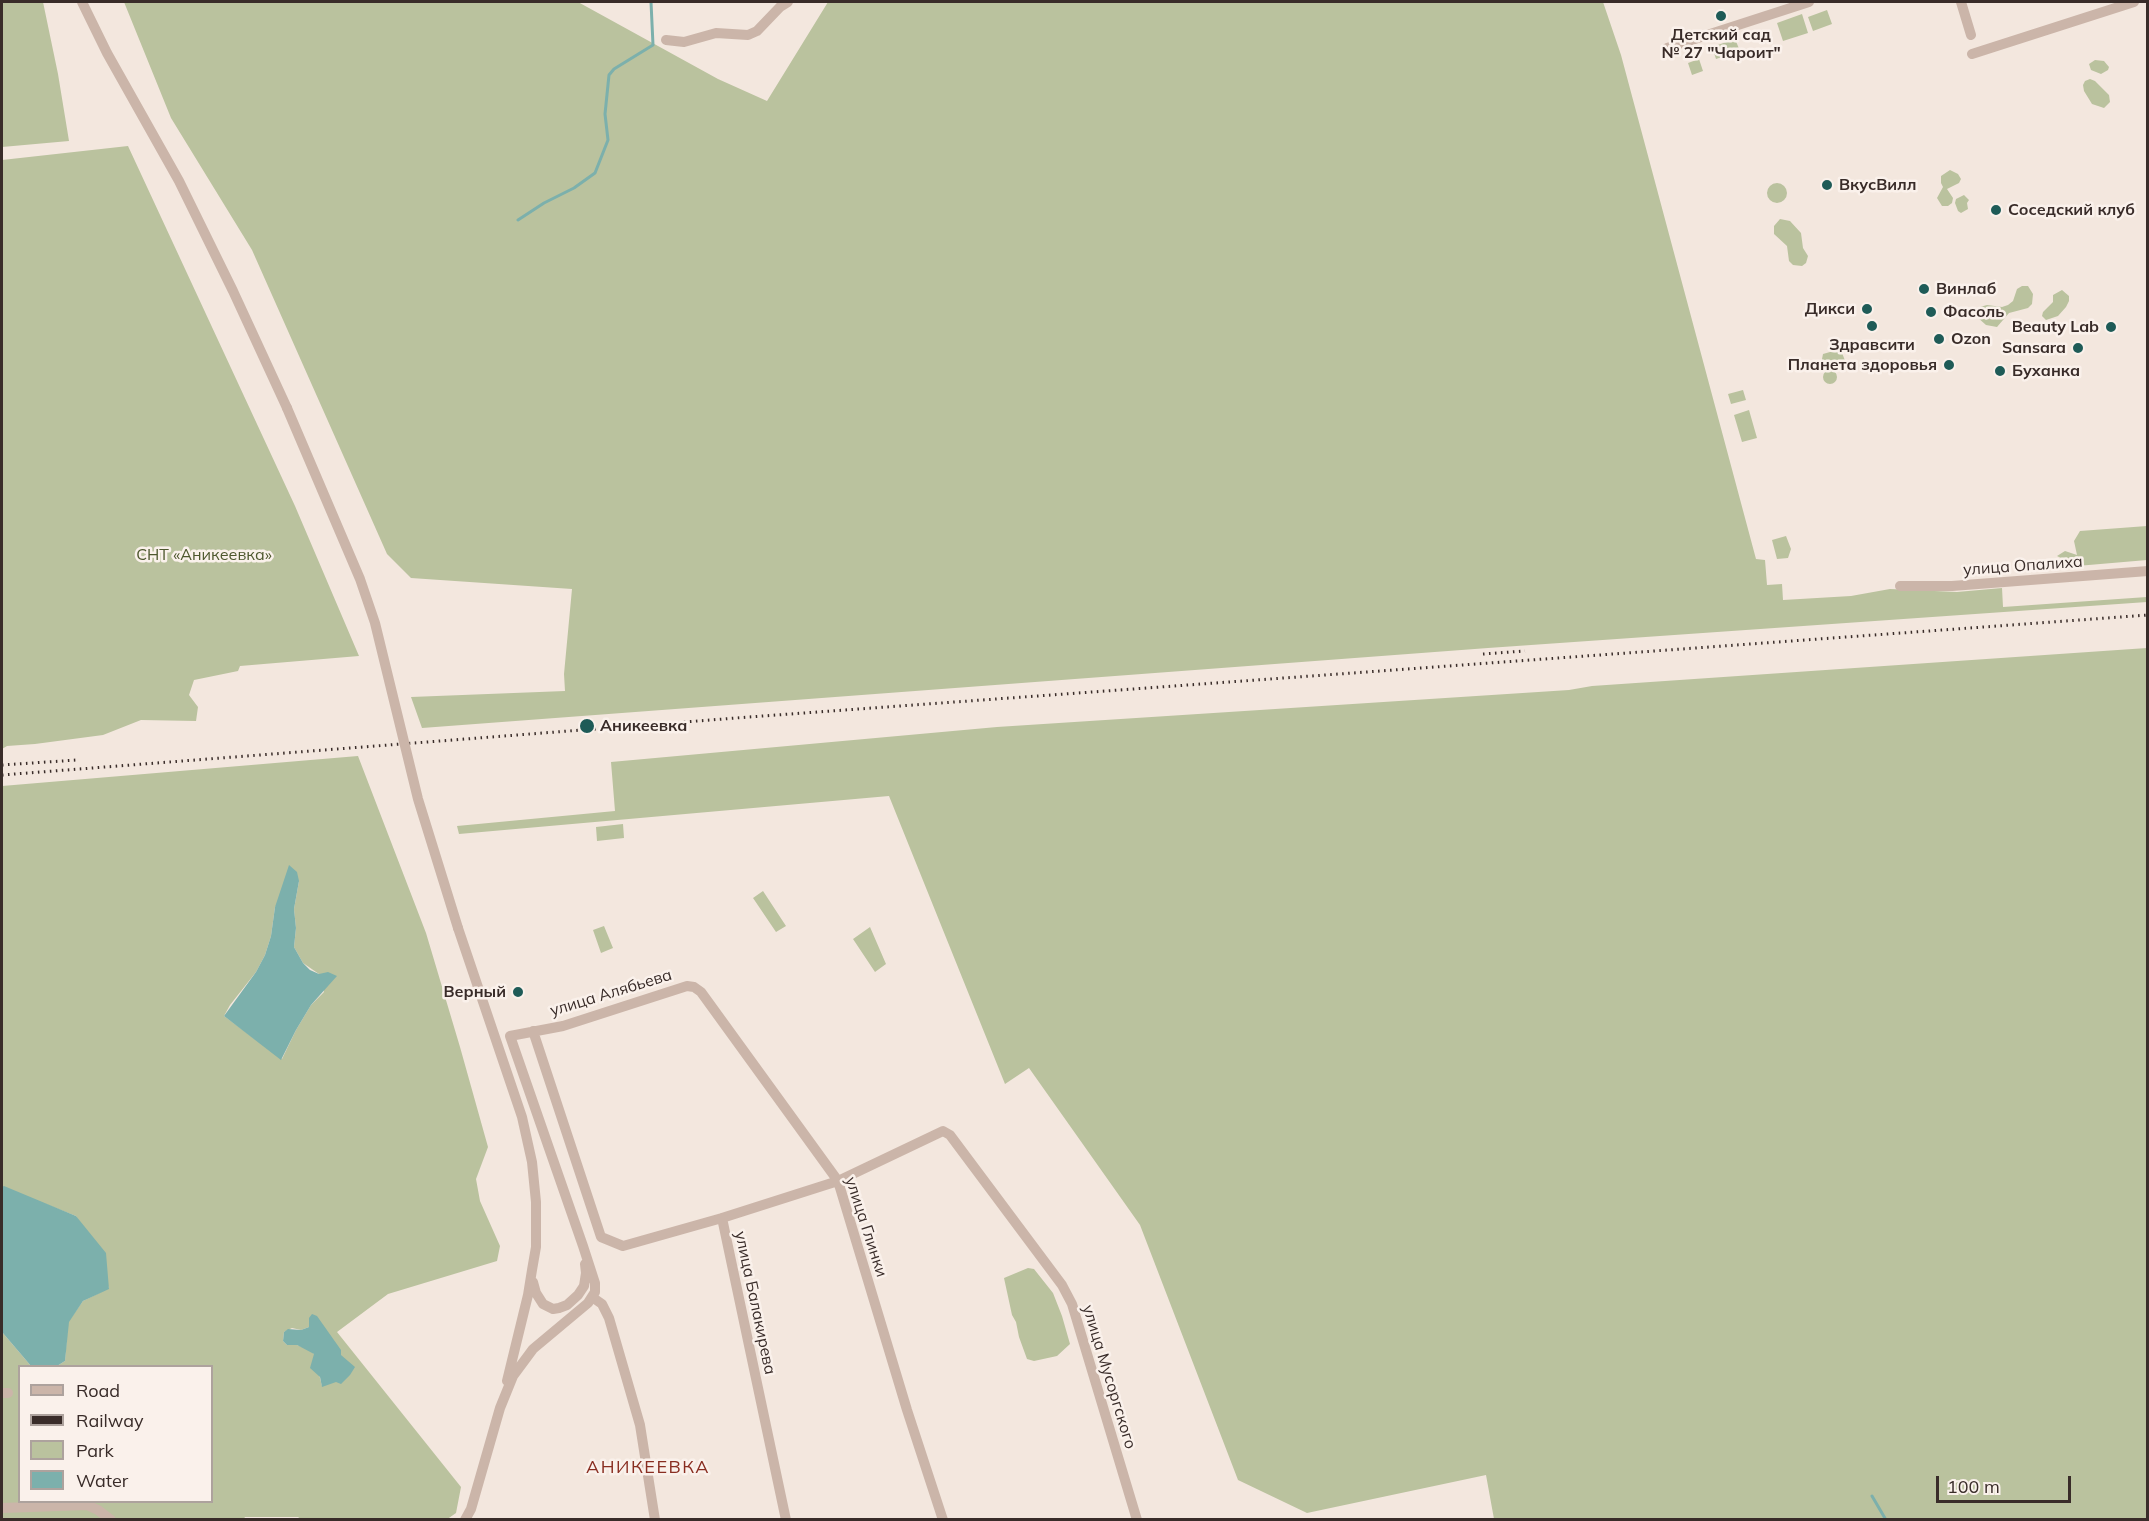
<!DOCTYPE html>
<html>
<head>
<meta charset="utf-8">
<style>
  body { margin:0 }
  #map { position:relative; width:2149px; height:1521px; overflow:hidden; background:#f3e7de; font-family:Mulish,sans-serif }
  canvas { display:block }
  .frame { position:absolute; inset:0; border:3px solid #392c29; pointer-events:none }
  .legend { position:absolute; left:18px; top:1365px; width:195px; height:138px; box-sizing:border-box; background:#faf1eb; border:2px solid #ada29d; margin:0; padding:8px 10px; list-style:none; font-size:18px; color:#392c29 }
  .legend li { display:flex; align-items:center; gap:12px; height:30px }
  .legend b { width:30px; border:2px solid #ada29d }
  .scale { position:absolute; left:1936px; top:1476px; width:135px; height:27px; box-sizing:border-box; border:3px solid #392c29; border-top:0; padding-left:8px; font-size:18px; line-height:21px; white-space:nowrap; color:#392c29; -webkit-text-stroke:4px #faf1eb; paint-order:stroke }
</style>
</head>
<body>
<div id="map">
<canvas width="2149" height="1521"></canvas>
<div class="frame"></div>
<ul class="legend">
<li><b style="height:8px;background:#cbb5a9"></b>Road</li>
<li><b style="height:8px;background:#392c29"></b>Railway</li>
<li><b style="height:16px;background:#bac29e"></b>Park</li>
<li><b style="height:16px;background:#7cb0ac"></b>Water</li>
</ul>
<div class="scale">100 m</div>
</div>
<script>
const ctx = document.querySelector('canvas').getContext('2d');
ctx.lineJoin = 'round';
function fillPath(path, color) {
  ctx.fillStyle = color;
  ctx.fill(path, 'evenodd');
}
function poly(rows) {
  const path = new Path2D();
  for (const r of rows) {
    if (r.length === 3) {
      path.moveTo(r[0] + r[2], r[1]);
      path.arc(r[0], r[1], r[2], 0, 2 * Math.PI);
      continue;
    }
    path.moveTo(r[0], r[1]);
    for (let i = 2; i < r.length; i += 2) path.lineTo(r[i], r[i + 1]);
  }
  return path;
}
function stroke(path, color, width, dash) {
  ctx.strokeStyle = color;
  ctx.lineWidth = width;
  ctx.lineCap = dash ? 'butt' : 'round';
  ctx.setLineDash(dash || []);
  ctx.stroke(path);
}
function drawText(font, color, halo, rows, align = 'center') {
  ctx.font = font + ' Mulish,sans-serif';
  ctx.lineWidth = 5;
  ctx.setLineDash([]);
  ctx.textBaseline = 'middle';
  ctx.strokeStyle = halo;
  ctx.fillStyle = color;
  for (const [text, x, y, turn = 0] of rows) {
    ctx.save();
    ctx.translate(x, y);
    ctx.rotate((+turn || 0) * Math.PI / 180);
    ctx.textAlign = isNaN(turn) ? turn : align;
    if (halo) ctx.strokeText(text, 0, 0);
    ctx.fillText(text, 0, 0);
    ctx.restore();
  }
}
const green = poly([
  [2,2,43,2,58,74,69,141,2,147],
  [124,2,578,2,718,79,767,101,828,2,1603,2,1621,55,1756,559,1765,560,1767,585,1782,584,1783,600,1851,596,1890,589,1957,592,2002,588,2003,607,2147,597,2147,602,1488,648,422,728,411,697,565,691,564,674,572,589,411,578,387,554,252,250,171,118],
  [1827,10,1832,24,1813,31,1808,17],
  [1802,14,1808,33,1783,41,1777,23],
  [1735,39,1740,51,1716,59,1712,47],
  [1699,59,1703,71,1692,75,1688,63],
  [2095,60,2104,61,2109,67,2108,70,2101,74,2091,70,2089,64],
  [2090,79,2095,81,2109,95,2110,102,2104,108,2092,104,2084,91,2083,85,2085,81],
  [128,146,295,506,359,656,240,666,238,671,194,680,189,695,198,707,196,721,141,720,103,735,35,744,7,746,2,749,2,160],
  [1950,170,1958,174,1961,179,1959,183,1947,189,1953,198,1952,203,1948,206,1942,206,1937,198,1943,187,1941,183,1941,176],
  [1777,193,10],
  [1964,195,1969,200,1967,203,1968,209,1961,213,1958,211,1955,203,1956,199],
  [1780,219,1790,221,1801,233,1803,248,1808,256,1806,263,1802,266,1793,265,1789,261,1787,246,1774,234,1774,226],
  [2022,286,2028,286,2033,294,2032,304,2028,308,2009,313,1997,327,1986,325,1977,317,1977,312,1980,307,1987,305,2002,307,2008,305,2013,301,2017,289],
  [2062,290,2069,296,2069,301,2066,307,2058,316,2046,320,2042,316,2043,312,2053,302,2053,295],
  [1837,350,1842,353,1846,363,1842,369,1837,369,1833,365,1824,364,1822,359,1823,354],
  [1830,377,7],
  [1743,390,1746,400,1731,404,1728,394],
  [1749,410,1757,438,1742,442,1734,415],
  [2147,526,2147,560,2077,566,2057,556,2065,551,2077,555,2074,541,2080,531],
  [1786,536,1791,549,1788,558,1777,559,1772,540],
  [2147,648,2147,1519,1494,1519,1486,1475,1307,1513,1238,1480,1140,1225,1029,1068,1005,1084,889,796,459,834,457,826,615,811,611,762,997,727,1569,690,1592,686],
  [358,756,426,933,460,1047,488,1147,476,1179,480,1201,500,1246,497,1261,388,1294,337,1332,461,1487,456,1513,446,1520,302,1520,298,1517,245,1517,243,1520,2,1519,2,1332,31,1366,20,1366,20,1502,212,1502,212,1366,57,1366,65,1361,68,1322,83,1301,109,1288,76,1216,2,1187,2,786],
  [299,881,294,909,296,928,294,947,303,963,319,974,324,992,311,1005,296,1030,282,1059,224,1016,230,1005,256,972,265,955,271,936,275,907],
  [309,1318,341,1354,322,1386,314,1354,310,1350,297,1345,287,1345,283,1341,284,1332,292,1328,301,1330,309,1327],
  [623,824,624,838,597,841,596,827],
  [763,891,786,926,776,932,753,898],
  [604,926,613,948,601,953,593,930],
  [870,927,886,964,875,972,853,939],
  [1028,1268,1034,1269,1053,1293,1062,1316,1070,1344,1057,1356,1034,1361,1027,1359,1019,1337,1016,1322,1012,1315,1004,1278]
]);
const water = poly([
  [289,865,297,872,299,881,294,909,296,928,294,947,303,963,310,970,319,974,328,972,337,976,311,1005,296,1030,281,1060,224,1016,256,972,265,955,271,936,275,907],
  [4,1186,76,1216,106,1253,109,1289,83,1301,69,1322,65,1361,57,1366,31,1366,2,1332,2,1187],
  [312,1314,317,1316,341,1350,341,1355,355,1367,350,1375,341,1384,336,1382,322,1387,320,1377,310,1368,314,1354,297,1345,287,1345,283,1341,284,1332,288,1329,301,1330,309,1327,309,1318]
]);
const stream = poly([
  [518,220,544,203,574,188,595,173,608,140,605,114,609,75,614,69,653,45,651,2],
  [1872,1496,1886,1520]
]);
const minor = poly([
  [82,2,107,53,179,181,233,291,287,408],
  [1961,2,1971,35],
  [666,40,684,42,716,33,748,35,757,31,780,7,788,2],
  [1667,48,1809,2],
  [1972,54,2134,2],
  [1900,586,1952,586,2148,571],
  [458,928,522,1117,532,1162,536,1202,536,1247,532,1270,528,1295,507,1381],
  [533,1031,601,1237,623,1246,722,1218,838,1181,943,1131,950,1135,1062,1285,1072,1304,1137,1520],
  [722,1218,786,1520],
  [533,1282,536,1293,543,1304,553,1309,559,1308,567,1305,578,1295,584,1286,586,1273,585,1264],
  [592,1297,602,1304,609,1318,640,1425,655,1520],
  [2,1393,8,1393],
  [2,1508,87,1505,98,1510,111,1520],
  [465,1520,471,1509,500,1408,513,1376,533,1349,588,1303,595,1292,595,1283,583,1246,510,1036,563,1026,687,986,694,987,701,992,838,1181,907,1410,943,1520]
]);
const rail = poly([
  [1483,654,1525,651],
  [2,765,77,760],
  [2,775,749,717,2148,615]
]);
const minorBridge = poly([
  [287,408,360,579,375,623,418,799,458,928]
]);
const markers = [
  [1721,16,6,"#1e5b57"],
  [1827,185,6,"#1e5b57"],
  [1996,210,6,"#1e5b57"],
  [1924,289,6,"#1e5b57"],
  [1867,309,6,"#1e5b57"],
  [1931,312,6,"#1e5b57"],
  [1872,326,6,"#1e5b57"],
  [2111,327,6,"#1e5b57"],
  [1939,339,6,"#1e5b57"],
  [2078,348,6,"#1e5b57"],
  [1949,365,6,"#1e5b57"],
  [2000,371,6,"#1e5b57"],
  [587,726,8,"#1e5b57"],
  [518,992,6,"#1e5b57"]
];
const poiNames = [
  ["Детский сад",1721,35,"center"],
  ["№ 27 \"Чароит\"",1721,53,"center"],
  ["ВкусВилл",1839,185],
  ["Соседский клуб",2008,210],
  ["Винлаб",1936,289],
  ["Дикси",1855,309,"right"],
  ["Фасоль",1943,312],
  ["Beauty Lab",2099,327,"right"],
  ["Ozon",1951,339],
  ["Здравсити",1872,345,"center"],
  ["Sansara",2066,348,"right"],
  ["Планета здоровья",1937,365,"right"],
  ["Буханка",2012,371],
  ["Аникеевка",600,726],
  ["Верный",506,992,"right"]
];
const parkNames = [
  ["СНТ «Аникеевка»",204,555]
];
const streetNames = [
  ["улица Опалиха",2023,566,-4],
  ["улица Алябьева",611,993,-17],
  ["улица Глинки",866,1227,72],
  ["улица Балакирева",755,1303,78],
  ["улица Мусоргского",1109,1377,73]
];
const neighbourhoodNames = [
  ["АНИКЕЕВКА",648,1468]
];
fillPath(green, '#bac29e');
fillPath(water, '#7cb0ac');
stroke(stream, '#7cb0ac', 3);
stroke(minor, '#cbb5a9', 10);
stroke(rail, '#392c29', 3, [1.5, 4.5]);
stroke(minorBridge, '#cbb5a9', 10);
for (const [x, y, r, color] of markers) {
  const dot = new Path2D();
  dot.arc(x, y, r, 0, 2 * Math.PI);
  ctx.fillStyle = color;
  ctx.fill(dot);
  stroke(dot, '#faf1eb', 2);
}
drawText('bold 16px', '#392c29', '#faf1eb', poiNames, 'left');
drawText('16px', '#4d572d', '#faf1eb', parkNames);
drawText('16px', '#392c29', '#faf1eb', streetNames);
ctx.letterSpacing = '1.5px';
drawText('18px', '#892e21', '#faf1eb', neighbourhoodNames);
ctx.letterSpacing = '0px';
</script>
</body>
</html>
